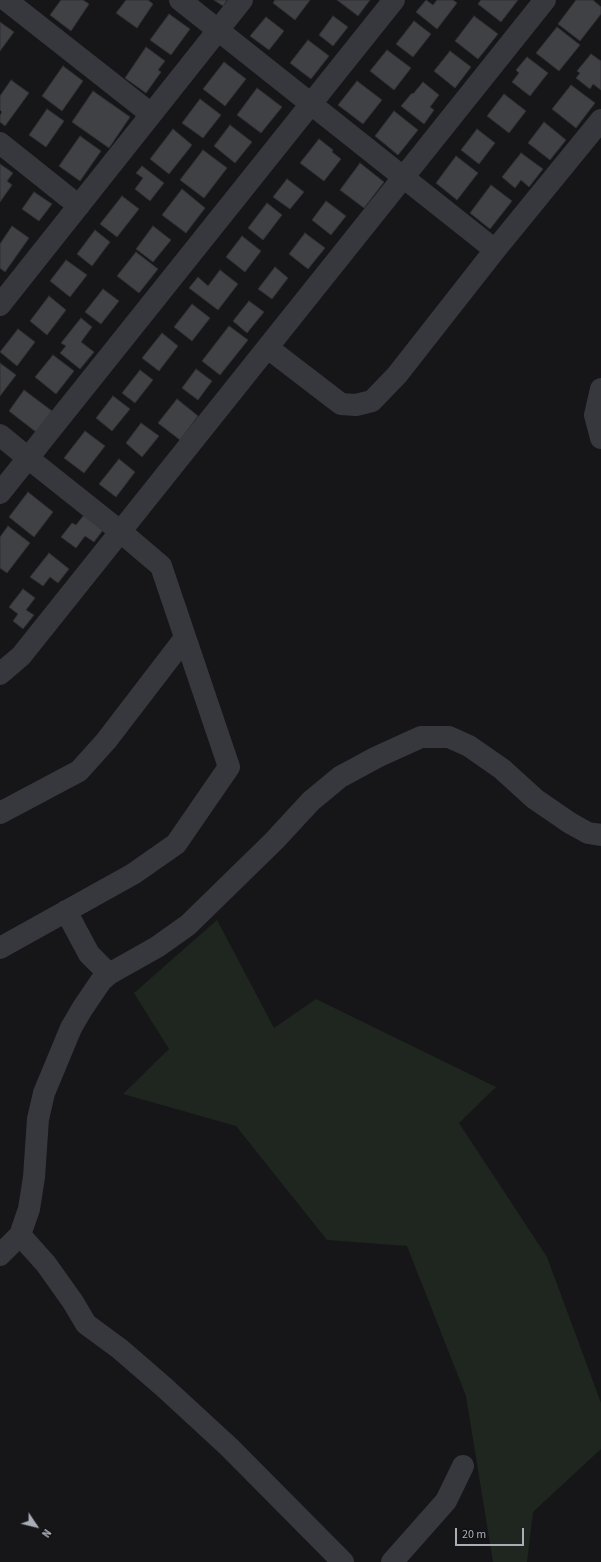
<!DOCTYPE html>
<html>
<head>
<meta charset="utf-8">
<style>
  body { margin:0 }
  #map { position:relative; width:601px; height:1562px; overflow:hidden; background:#161618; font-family:"Source Sans 3",sans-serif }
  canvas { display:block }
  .north { position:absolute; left:16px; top:1506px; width:40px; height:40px; -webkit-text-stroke:3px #111113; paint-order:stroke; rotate:125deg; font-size:11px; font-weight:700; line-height:16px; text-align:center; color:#a8adb8 }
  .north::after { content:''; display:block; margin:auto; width:14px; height:18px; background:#a8adb8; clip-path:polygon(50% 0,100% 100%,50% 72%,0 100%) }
  .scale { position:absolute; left:455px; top:1528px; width:69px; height:18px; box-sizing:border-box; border:2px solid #a8adb8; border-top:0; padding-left:5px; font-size:12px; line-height:14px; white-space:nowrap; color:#a8adb8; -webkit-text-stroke:3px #111113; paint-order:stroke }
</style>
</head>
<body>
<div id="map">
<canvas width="601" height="1562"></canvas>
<div class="north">N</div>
<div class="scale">20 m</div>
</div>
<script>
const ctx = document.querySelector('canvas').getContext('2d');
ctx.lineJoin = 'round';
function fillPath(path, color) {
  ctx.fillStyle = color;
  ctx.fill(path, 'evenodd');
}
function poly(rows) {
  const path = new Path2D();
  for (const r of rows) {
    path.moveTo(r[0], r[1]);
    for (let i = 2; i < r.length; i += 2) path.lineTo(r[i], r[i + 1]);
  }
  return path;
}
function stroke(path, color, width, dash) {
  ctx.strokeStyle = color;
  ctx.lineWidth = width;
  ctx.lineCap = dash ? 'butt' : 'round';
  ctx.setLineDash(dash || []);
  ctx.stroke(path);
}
const green = poly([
  [217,920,274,1028,316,999,496,1087,459,1123,547,1257,601,1403,601,1449,533,1512,527,1562,493,1562,466,1396,407,1246,327,1240,236,1126,123,1094,169,1049,134,993]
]);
const building = poly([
  [61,0,83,0,89,4,71,31,50,15,61,0],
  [126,0,148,0,153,4,137,28,116,13,126,0],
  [214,0,227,0,223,6,214,0],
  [275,0,310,0,295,20,273,3,275,0],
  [337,0,370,0,358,16,337,0],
  [426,0,433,5,437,0,453,0,457,3,437,29,416,12,426,0],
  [481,0,518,0,501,22,478,4,481,0],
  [576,0,593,0,601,7,601,14,580,41,558,24,576,0],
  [169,14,190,29,171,55,150,40,169,14],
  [333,16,348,27,333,46,319,35,333,16],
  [474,16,498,34,478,59,455,41,474,16],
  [266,17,284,31,269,50,250,36,266,17],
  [414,21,431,34,413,57,396,44,414,21],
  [0,22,14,32,0,51,0,22],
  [557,27,580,45,559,71,536,53,557,27],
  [308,40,329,56,311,79,290,63,308,40],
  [146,47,165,61,158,70,161,72,146,93,125,78,146,47],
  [387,50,411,68,394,90,370,71,387,50],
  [450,51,471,67,455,88,434,71,450,51],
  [591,54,601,61,601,90,593,84,590,89,576,78,580,73,577,71,591,54],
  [527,57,548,73,530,96,512,82,519,73,516,70,527,57],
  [224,62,246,79,225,106,203,89,224,62],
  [63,66,83,81,62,111,42,96,63,66],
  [11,80,29,93,5,126,0,122,0,115,2,112,0,110,0,96,11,80],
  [357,81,382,100,363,124,338,105,357,81],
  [423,82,439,95,430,107,434,110,424,124,401,106,412,93,413,94,423,82],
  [571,85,595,103,576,128,552,109,571,85],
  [257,88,282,107,261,133,237,115,257,88],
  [93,91,130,117,109,148,72,122,93,91],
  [504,94,526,111,509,133,487,116,504,94],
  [200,99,221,115,203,138,182,123,200,99],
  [47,109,64,121,46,147,29,135,47,109],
  [394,111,418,130,398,155,375,136,394,111],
  [544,122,566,140,550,160,528,143,544,122],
  [230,125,252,142,235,163,214,146,230,125],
  [173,129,192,145,169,174,150,159,173,129],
  [477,129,495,143,479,164,461,150,477,129],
  [80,136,101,151,80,181,59,166,80,136],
  [319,139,333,150,332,152,341,159,324,181,300,163,319,139],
  [203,150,227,168,204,198,180,180,203,150],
  [521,153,543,169,529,187,521,180,515,188,502,177,521,153],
  [456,156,478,173,457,200,436,183,456,156],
  [360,163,384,182,364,208,340,190,360,163],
  [0,164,13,173,7,181,12,185,0,202,0,164],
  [142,166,164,183,150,201,135,189,143,178,136,173,142,166],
  [287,179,304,192,290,209,273,197,287,179],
  [491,185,512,201,490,229,470,213,491,185],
  [182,189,205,208,186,233,162,215,182,189],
  [34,192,52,204,39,221,22,209,34,192],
  [122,196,139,209,117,237,100,224,122,196],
  [326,201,346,216,331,235,312,220,326,201],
  [267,203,282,215,263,240,248,228,267,203],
  [12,226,29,238,5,272,0,268,0,244,12,226],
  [153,226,171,240,153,262,136,249,153,226],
  [95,230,110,242,92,266,77,254,95,230],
  [305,233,325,248,308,269,289,254,305,233],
  [242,236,261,251,245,272,226,257,242,236],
  [136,252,158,269,139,293,117,276,136,252],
  [66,260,87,275,70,297,50,281,66,260],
  [275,267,288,278,272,299,258,289,275,267],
  [220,270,238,284,218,310,189,288,198,277,208,286,220,270],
  [103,289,119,301,101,324,85,312,103,289],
  [49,296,66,310,47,335,30,321,49,296],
  [249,301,264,312,247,333,233,321,249,301],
  [192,304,210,318,192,341,174,327,192,304],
  [81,318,92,327,81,342,94,352,80,369,60,353,66,346,61,343,81,318],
  [229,326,248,340,220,375,202,361,229,326],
  [18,329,35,342,17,366,0,352,18,329],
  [162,333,178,346,159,371,142,358,162,333],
  [53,355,74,371,56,394,35,377,53,355],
  [0,363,16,375,0,396,0,363],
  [196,369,212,381,198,400,182,388,196,369],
  [140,370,153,380,135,403,122,393,140,370],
  [24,390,52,411,36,432,9,411,24,390],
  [113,396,130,409,112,431,96,418,113,396],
  [177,399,198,416,180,440,158,423,177,399],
  [141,423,159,436,142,457,126,443,141,423],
  [85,431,105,446,84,473,64,458,85,431],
  [119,459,135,472,116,497,99,484,119,459],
  [28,492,53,512,34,537,9,517,28,492],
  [84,515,103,530,94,542,85,536,76,548,61,537,72,523,76,525,84,515],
  [8,526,30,543,7,573,0,568,0,537,8,526],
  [49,553,69,569,58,583,50,577,43,586,30,577,49,553],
  [23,589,35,598,26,610,34,615,23,629,13,621,18,614,9,607,23,589]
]);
const minor = poly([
  [6,0,151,114],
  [180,0,495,250],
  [0,143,79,206],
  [0,305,242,0],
  [268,348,341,404,356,405,372,401,397,375,495,250,601,120],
  [601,389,595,415,601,438],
  [0,435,28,458,0,493],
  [0,674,21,656,545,0],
  [0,813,79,771,106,741,185,638],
  [66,911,89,954,109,974,157,947,188,925,274,841,311,801,340,777,377,757,421,737,449,737,469,746,502,769,535,799,570,823,588,833,601,835],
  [0,948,133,874,176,844,229,767,161,566,121,532,28,458,394,0],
  [20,1235,29,1209,34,1177,38,1119,44,1093,71,1028,82,1009,101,981,109,974],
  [0,1255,20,1235,46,1264,73,1302,86,1324,120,1349,165,1388,229,1447,343,1562],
  [392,1562,446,1501,463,1466]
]);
fillPath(green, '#1e261f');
fillPath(building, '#404145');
stroke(building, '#303034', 1);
stroke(minor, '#37383d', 22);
</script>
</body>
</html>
